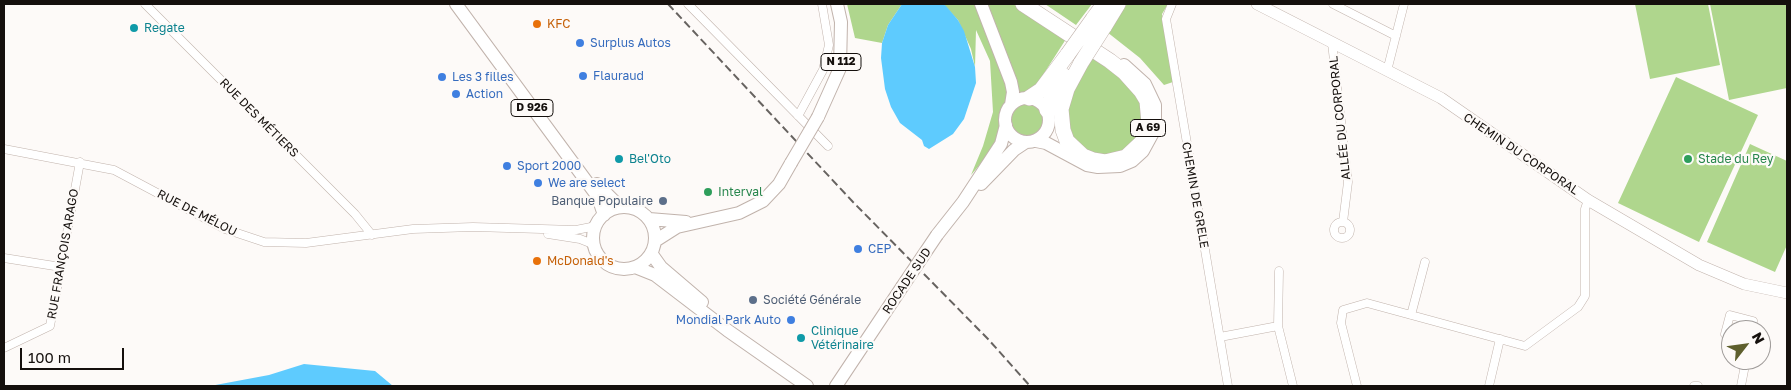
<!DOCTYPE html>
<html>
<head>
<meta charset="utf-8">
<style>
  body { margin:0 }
  #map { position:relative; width:1791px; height:390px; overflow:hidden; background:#fdfaf8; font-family:"Golos Text",sans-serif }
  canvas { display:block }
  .frame { position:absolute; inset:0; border:5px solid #15100d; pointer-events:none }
  .north { position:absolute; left:1721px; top:320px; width:50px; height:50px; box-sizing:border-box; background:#fdfaf8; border:1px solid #a09c9a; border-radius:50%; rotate:60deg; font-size:14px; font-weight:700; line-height:20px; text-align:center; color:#15100d }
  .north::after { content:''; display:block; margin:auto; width:18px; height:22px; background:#5e5f2d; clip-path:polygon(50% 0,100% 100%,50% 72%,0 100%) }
  .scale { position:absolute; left:20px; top:348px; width:104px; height:22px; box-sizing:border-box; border:2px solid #15100d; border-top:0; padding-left:6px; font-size:15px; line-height:18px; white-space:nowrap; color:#15100d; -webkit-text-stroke:4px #fdfaf8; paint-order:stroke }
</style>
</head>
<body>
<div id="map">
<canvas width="1791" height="390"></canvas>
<div class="frame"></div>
<div class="north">N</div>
<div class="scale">100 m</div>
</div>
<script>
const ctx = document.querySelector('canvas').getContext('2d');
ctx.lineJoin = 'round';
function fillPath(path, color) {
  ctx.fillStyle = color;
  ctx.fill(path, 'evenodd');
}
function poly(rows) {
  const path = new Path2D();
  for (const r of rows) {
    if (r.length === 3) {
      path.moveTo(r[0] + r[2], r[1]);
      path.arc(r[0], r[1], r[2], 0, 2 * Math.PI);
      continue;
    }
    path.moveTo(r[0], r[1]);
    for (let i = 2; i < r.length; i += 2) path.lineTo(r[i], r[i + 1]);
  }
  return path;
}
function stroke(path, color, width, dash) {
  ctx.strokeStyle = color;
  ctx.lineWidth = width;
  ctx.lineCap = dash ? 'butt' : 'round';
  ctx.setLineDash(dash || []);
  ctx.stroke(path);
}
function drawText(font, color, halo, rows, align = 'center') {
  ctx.font = font + ' "Golos Text",sans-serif';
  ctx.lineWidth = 4.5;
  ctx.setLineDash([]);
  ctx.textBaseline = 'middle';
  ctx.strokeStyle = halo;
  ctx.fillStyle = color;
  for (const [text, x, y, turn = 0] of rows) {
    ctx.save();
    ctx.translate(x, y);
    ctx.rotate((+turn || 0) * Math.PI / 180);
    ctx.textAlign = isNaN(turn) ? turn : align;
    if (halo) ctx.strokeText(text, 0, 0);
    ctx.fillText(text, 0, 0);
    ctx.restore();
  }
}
const green = poly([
  [847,4,902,4,888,25,882,43,855,38],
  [943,4,977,4,1009,85,1007,103,1000,114,1000,133,994,148,971,175,983,146,993,112,990,61,976,30,975,67,971,49,958,20],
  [986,4,1013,4,1066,39,1036,86,1027,92,1018,94],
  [1045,4,1092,4,1076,25],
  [1127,4,1168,4,1162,14,1173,82,1164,85,1140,58,1107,32],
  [1635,4,1708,4,1720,65,1650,79],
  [1710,4,1787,4,1787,88,1729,100],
  [1090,55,1124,80,1136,92,1142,107,1142,126,1136,140,1127,149,1104,157,1085,152,1068,132,1067,101],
  [1676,77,1758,115,1699,242,1618,203],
  [1027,120,18],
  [1750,144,1787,161,1787,245,1775,272,1707,242]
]);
const water = poly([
  [902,4,943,4,946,6,958,20,964,31,975,67,976,83,964,119,953,134,929,149,924,146,922,140,900,123,891,107,885,89,881,58,882,43,888,25],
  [304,364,375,371,393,386,210,386,269,375]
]);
const street = poly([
  [145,4,355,214,372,235],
  [688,4,828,146],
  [1172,4,1166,19,1228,386],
  [1333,4,1396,36],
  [1332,43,1348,182,1343,222],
  [1387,71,1404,4],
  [798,116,823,70,829,45,822,4],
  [4,149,114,170,225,229,264,242,306,243,413,229,473,227,576,230,596,226],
  [1342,230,8],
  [548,234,580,239,595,245],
  [4,258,61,267],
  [1279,271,1278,326,1293,386],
  [1411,315,1425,262],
  [1731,336,1725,334,1730,315,1753,321,1751,330],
  [1220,337,1278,326],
  [4,348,50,326,80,162],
  [1357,386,1341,323,1343,310,1367,303,1525,346,1578,307,1585,296,1585,209,1588,200],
  [1489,386,1500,339],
  [1694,386,1698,386],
  [1741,386,1746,360]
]);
const secondary = poly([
  [1257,4,1441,98,1588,200,1699,265,1744,284,1787,293]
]);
const primary = poly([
  [456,4,598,197,604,215],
  [981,4,1011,82,1013,92,1011,105],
  [1027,120,22],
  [818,117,840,68,841,22,837,4],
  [1036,141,1046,143,1087,165,1098,167,1120,166,1132,161,1143,151,1155,129,1155,105,1145,84,1124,65],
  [597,184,620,207],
  [981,184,1014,150,1026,142],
  [624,238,31],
  [649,219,686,222],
  [937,235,963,202,1001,144,1006,125],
  [655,241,677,227,739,213,763,201,779,184,791,163],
  [651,253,661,267,702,302],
  [635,267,655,275,727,330,807,386],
  [836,386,902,287]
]);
const highway = poly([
  [1023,4,1110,61,1124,72,1141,91,1147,101,1149,124,1142,142,1126,157,1105,162,1093,160,1083,156,1067,141,1063,130,1061,109,1067,89,1081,63],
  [1093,19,1104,4],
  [1104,27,1118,4],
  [1029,98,1041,90,1068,54],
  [1047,110,1055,88,1063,75]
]);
const rail = poly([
  [668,4,853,202,988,339,1030,386]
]);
const primaryBridge = poly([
  [791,163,818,117],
  [902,287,937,235]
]);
const highwayBridge = poly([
  [1068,54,1093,19],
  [1081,63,1104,27]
]);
const markers = [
  [537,24,5,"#e8710a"],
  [134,28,5,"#0f9aa8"],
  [580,43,5,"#3f7fe0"],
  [583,76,5,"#3f7fe0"],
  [442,77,5,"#3f7fe0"],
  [456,94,5,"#3f7fe0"],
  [619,159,5,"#0f9aa8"],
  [1688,159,5,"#2e9e5b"],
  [507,166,5,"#3f7fe0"],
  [538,183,5,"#3f7fe0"],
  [708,192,5,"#2e9e5b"],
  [663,201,5,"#5c6f8a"],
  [858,249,5,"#3f7fe0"],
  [537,261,5,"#e8710a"],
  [753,300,5,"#5c6f8a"],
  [791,320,5,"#3f7fe0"],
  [801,338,5,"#0f9aa8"]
];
const shields = [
  [841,62,40],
  [532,108,42],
  [1148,128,35]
];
const shieldNames = [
  ["N 112",841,62],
  ["D 926",532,108],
  ["A 69",1148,128]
];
const foodNames = [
  ["KFC",547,24],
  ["McDonald's",547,261]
];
const cultureNames = [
  ["Regate",144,28],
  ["Bel'Oto",629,159],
  ["Clinique",811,331],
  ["Vétérinaire",811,345]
];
const shopNames = [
  ["Surplus Autos",590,43],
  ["Flauraud",593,76],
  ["Les 3 filles",452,77],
  ["Action",466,94],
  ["Sport 2000",517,166],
  ["We are select",548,183],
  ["CEP",868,249],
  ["Mondial Park Auto",781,320,"right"]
];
const streetNames = [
  ["RUE DES MÉTIERS",259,118,45],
  ["ALLÉE DU CORPORAL",1340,118,-96],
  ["CHEMIN DU CORPORAL",1521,154,34],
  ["CHEMIN DE GRELE",1195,195,80],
  ["RUE DE MÉLOU",197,213,27],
  ["RUE FRANÇOIS ARAGO",63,254,-80],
  ["ROCADE SUD",907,281,-56]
];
const leisureNames = [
  ["Stade du Rey",1698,159],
  ["Interval",718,192]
];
const serviceNames = [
  ["Banque Populaire",653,201],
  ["Société Générale",763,300,"left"]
];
fillPath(green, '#afd68d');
fillPath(water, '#5ecbfe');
stroke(street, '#c1b3ac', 9);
stroke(secondary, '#c1b3ac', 12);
stroke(primary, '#c1b3ac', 14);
stroke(highway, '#c1b3ac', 16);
stroke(street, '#fff', 8);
stroke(secondary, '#fff', 11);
stroke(primary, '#fff', 12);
stroke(highway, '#fff', 15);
stroke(rail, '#676360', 2, [8, 4]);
stroke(primaryBridge, '#c1b3ac', 14, []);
stroke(highwayBridge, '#c1b3ac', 16, []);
stroke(primaryBridge, '#fff', 12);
stroke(highwayBridge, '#fff', 15);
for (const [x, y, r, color] of markers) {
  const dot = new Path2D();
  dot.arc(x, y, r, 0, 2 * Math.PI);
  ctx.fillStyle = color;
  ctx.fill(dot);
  stroke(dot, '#fdfaf8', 2);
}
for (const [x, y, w] of shields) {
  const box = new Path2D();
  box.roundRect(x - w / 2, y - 8.5, w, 17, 4);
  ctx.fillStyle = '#fdfaf8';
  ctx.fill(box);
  stroke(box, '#15100d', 1);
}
drawText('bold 11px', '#15100d', null, shieldNames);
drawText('12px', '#c56008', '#fdfaf8', foodNames, 'left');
drawText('12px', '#0d838f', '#fdfaf8', cultureNames, 'left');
drawText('12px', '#366cbe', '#fdfaf8', shopNames, 'left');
drawText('12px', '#15100d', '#fdfaf8', streetNames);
drawText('12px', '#27864d', '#fdfaf8', leisureNames, 'left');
drawText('12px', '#4e5e75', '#fdfaf8', serviceNames, 'right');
</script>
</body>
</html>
